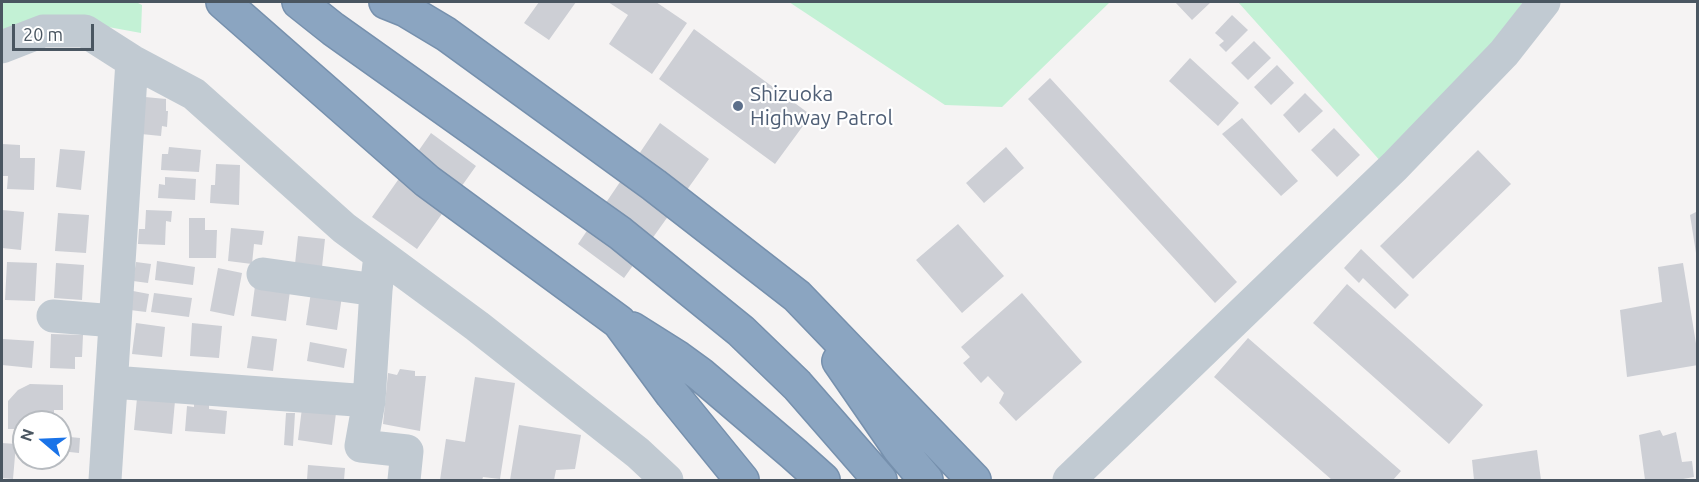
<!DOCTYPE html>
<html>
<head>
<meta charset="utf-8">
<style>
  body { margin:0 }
  #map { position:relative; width:1699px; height:482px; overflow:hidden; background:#f5f3f3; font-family:Ubuntu,sans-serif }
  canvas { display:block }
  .frame { position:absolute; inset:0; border:3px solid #4a5661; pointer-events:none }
  .north { position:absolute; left:12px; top:410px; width:60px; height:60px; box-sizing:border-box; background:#fff; border:2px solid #b7bbc0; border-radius:50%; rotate:289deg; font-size:16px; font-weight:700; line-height:24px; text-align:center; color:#4a5661 }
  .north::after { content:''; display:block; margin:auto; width:21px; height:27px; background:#1a73e8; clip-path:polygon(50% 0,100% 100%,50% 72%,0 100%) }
  .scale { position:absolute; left:12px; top:24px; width:82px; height:27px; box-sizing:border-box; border:3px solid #4a5661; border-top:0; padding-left:8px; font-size:18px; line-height:21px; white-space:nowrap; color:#4a5661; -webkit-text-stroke:4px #fff; paint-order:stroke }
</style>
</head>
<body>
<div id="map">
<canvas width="1699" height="482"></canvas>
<div class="frame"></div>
<div class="north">N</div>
<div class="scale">20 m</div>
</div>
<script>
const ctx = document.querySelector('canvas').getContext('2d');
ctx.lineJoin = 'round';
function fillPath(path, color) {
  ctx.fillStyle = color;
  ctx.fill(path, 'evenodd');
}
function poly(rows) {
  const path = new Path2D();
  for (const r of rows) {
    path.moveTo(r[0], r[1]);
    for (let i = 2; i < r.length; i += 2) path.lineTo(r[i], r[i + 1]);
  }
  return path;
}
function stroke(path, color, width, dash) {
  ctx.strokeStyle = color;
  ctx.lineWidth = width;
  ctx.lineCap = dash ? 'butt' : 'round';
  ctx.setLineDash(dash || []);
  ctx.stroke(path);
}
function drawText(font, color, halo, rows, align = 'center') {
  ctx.font = font + ' Ubuntu,sans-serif';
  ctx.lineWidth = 4.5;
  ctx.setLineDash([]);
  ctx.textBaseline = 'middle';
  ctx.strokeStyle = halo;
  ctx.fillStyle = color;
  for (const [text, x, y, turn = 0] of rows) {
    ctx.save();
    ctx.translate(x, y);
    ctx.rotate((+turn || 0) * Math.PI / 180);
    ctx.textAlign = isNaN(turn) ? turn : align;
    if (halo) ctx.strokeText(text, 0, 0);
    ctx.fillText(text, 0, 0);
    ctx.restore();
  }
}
const green = poly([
  [2,2,136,2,142,5,141,33,70,20,2,30],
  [789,2,1110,2,1002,107,945,105],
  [1238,2,1523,2,1400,183]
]);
const building = poly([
  [539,2,576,2,549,40,524,23],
  [608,2,656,2,687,23,652,74,609,44,628,15],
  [1175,2,1211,2,1192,20],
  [1232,15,1248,30,1226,52,1219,45,1224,41,1215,33],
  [694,29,811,115,775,164,659,79],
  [1254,41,1271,58,1248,80,1231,63],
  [1190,58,1239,103,1218,126,1169,81],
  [1277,65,1294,83,1271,105,1254,87],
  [1050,78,1237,282,1215,303,1028,99],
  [1305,93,1323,111,1299,133,1283,115],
  [145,97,166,99,166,111,168,111,167,127,162,126,161,136,141,134],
  [1242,118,1298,181,1281,196,1222,134],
  [660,123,709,159,624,278,578,244],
  [1334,128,1360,155,1337,177,1311,150],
  [431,133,476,166,417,249,372,217],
  [2,144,20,145,20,158,35,158,34,190,7,189,8,176,2,176],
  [169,147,201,150,199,172,161,170,162,154,168,154],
  [1006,147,1024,168,984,203,966,183],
  [60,149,85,151,81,190,56,187],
  [1478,150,1511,184,1413,279,1380,246],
  [216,164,240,165,239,205,210,203,211,185,215,185],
  [165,177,196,179,195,200,158,198,159,184,165,185],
  [2,210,24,212,21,250,2,248],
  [146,210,172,211,171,222,166,221,165,245,138,244,139,229,145,229],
  [1698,211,1698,253,1696,253,1690,215],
  [58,213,89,215,86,253,55,251],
  [189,218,205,218,205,230,217,230,216,258,189,258],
  [958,224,1004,276,962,313,916,260],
  [231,228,264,231,262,245,254,244,252,264,228,261],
  [298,236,325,239,322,267,295,264],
  [1361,249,1409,295,1395,309,1363,278,1359,283,1344,268],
  [157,261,195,267,193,285,155,280],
  [7,262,37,263,35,301,5,300],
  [136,262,151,264,148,283,133,281],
  [56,263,84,265,82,300,54,298],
  [1683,263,1698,356,1698,365,1627,377,1620,310,1662,302,1658,267],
  [218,268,242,273,234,316,210,311],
  [1347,284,1483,405,1449,444,1313,323],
  [255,286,290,291,286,321,251,316],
  [133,291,149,294,146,312,130,310],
  [311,292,342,296,337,330,306,325],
  [154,293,192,298,189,317,151,312],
  [1022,293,1082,362,1016,421,999,403,1004,393,988,376,981,383,963,363,970,357,961,347],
  [136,323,165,327,162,357,132,354],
  [192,323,222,326,219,358,190,356],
  [51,334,83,335,82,357,75,357,75,369,50,368],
  [252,336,277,339,273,371,247,368],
  [1248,338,1401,471,1393,480,1332,480,1214,377],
  [3,339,34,341,32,368,2,365],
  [310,342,347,349,344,368,307,361],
  [400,369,415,371,415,376,426,376,420,431,383,424,388,373,397,375],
  [475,377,515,383,500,479,483,477,482,480,440,480,446,439,465,442],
  [30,384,63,385,63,410,54,410,54,422,24,422,24,429,8,429,8,401,18,390],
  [137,398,175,401,172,434,134,430],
  [194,398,209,399,209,409,227,411,225,434,185,431,187,406,194,407],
  [302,408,336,413,332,445,298,440],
  [286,413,295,413,293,446,284,445],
  [519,425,581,435,575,469,556,470,554,480,510,480],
  [1660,430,1663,436,1676,432,1682,462,1692,461,1694,477,1683,479,1683,480,1645,480,1639,435],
  [60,436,80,438,79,453,60,451],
  [2,443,16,444,13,479,2,478],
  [1537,450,1541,480,1474,480,1472,460],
  [308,465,345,468,344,480,307,480]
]);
const minor = poly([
  [2,47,43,31,85,31,132,61,194,94,344,228,477,326,638,453,667,480],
  [380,255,376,290,369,401,361,446,407,451,404,480],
  [263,274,376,290],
  [53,316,115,321],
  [112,382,369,401],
  [105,480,132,61],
  [1069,480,1395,166,1504,53,1544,2]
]);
const highway = poly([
  [223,2,427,181,619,322,672,394,742,480],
  [299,2,333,29,620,233,741,331,797,385,880,480],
  [386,2,406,10,446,34,654,185,797,296,974,480],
  [632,329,678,358,700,374,794,454,823,480],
  [839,361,899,448,926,480]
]);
const markers = [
  [738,106,6,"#5c6f8a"]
];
const serviceNames = [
  ["Shizuoka",750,94],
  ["Highway Patrol",750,118]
];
fillPath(green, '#c3f1d5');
fillPath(building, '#cdcfd5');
stroke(highway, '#7690ad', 36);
stroke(minor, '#c1cad2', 33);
stroke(highway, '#8ba5c1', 33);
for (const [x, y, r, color] of markers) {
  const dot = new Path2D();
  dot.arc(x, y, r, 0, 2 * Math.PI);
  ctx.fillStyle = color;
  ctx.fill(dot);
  stroke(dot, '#fff', 2);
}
drawText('21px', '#4e5e75', '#fff', serviceNames, 'left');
</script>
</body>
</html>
